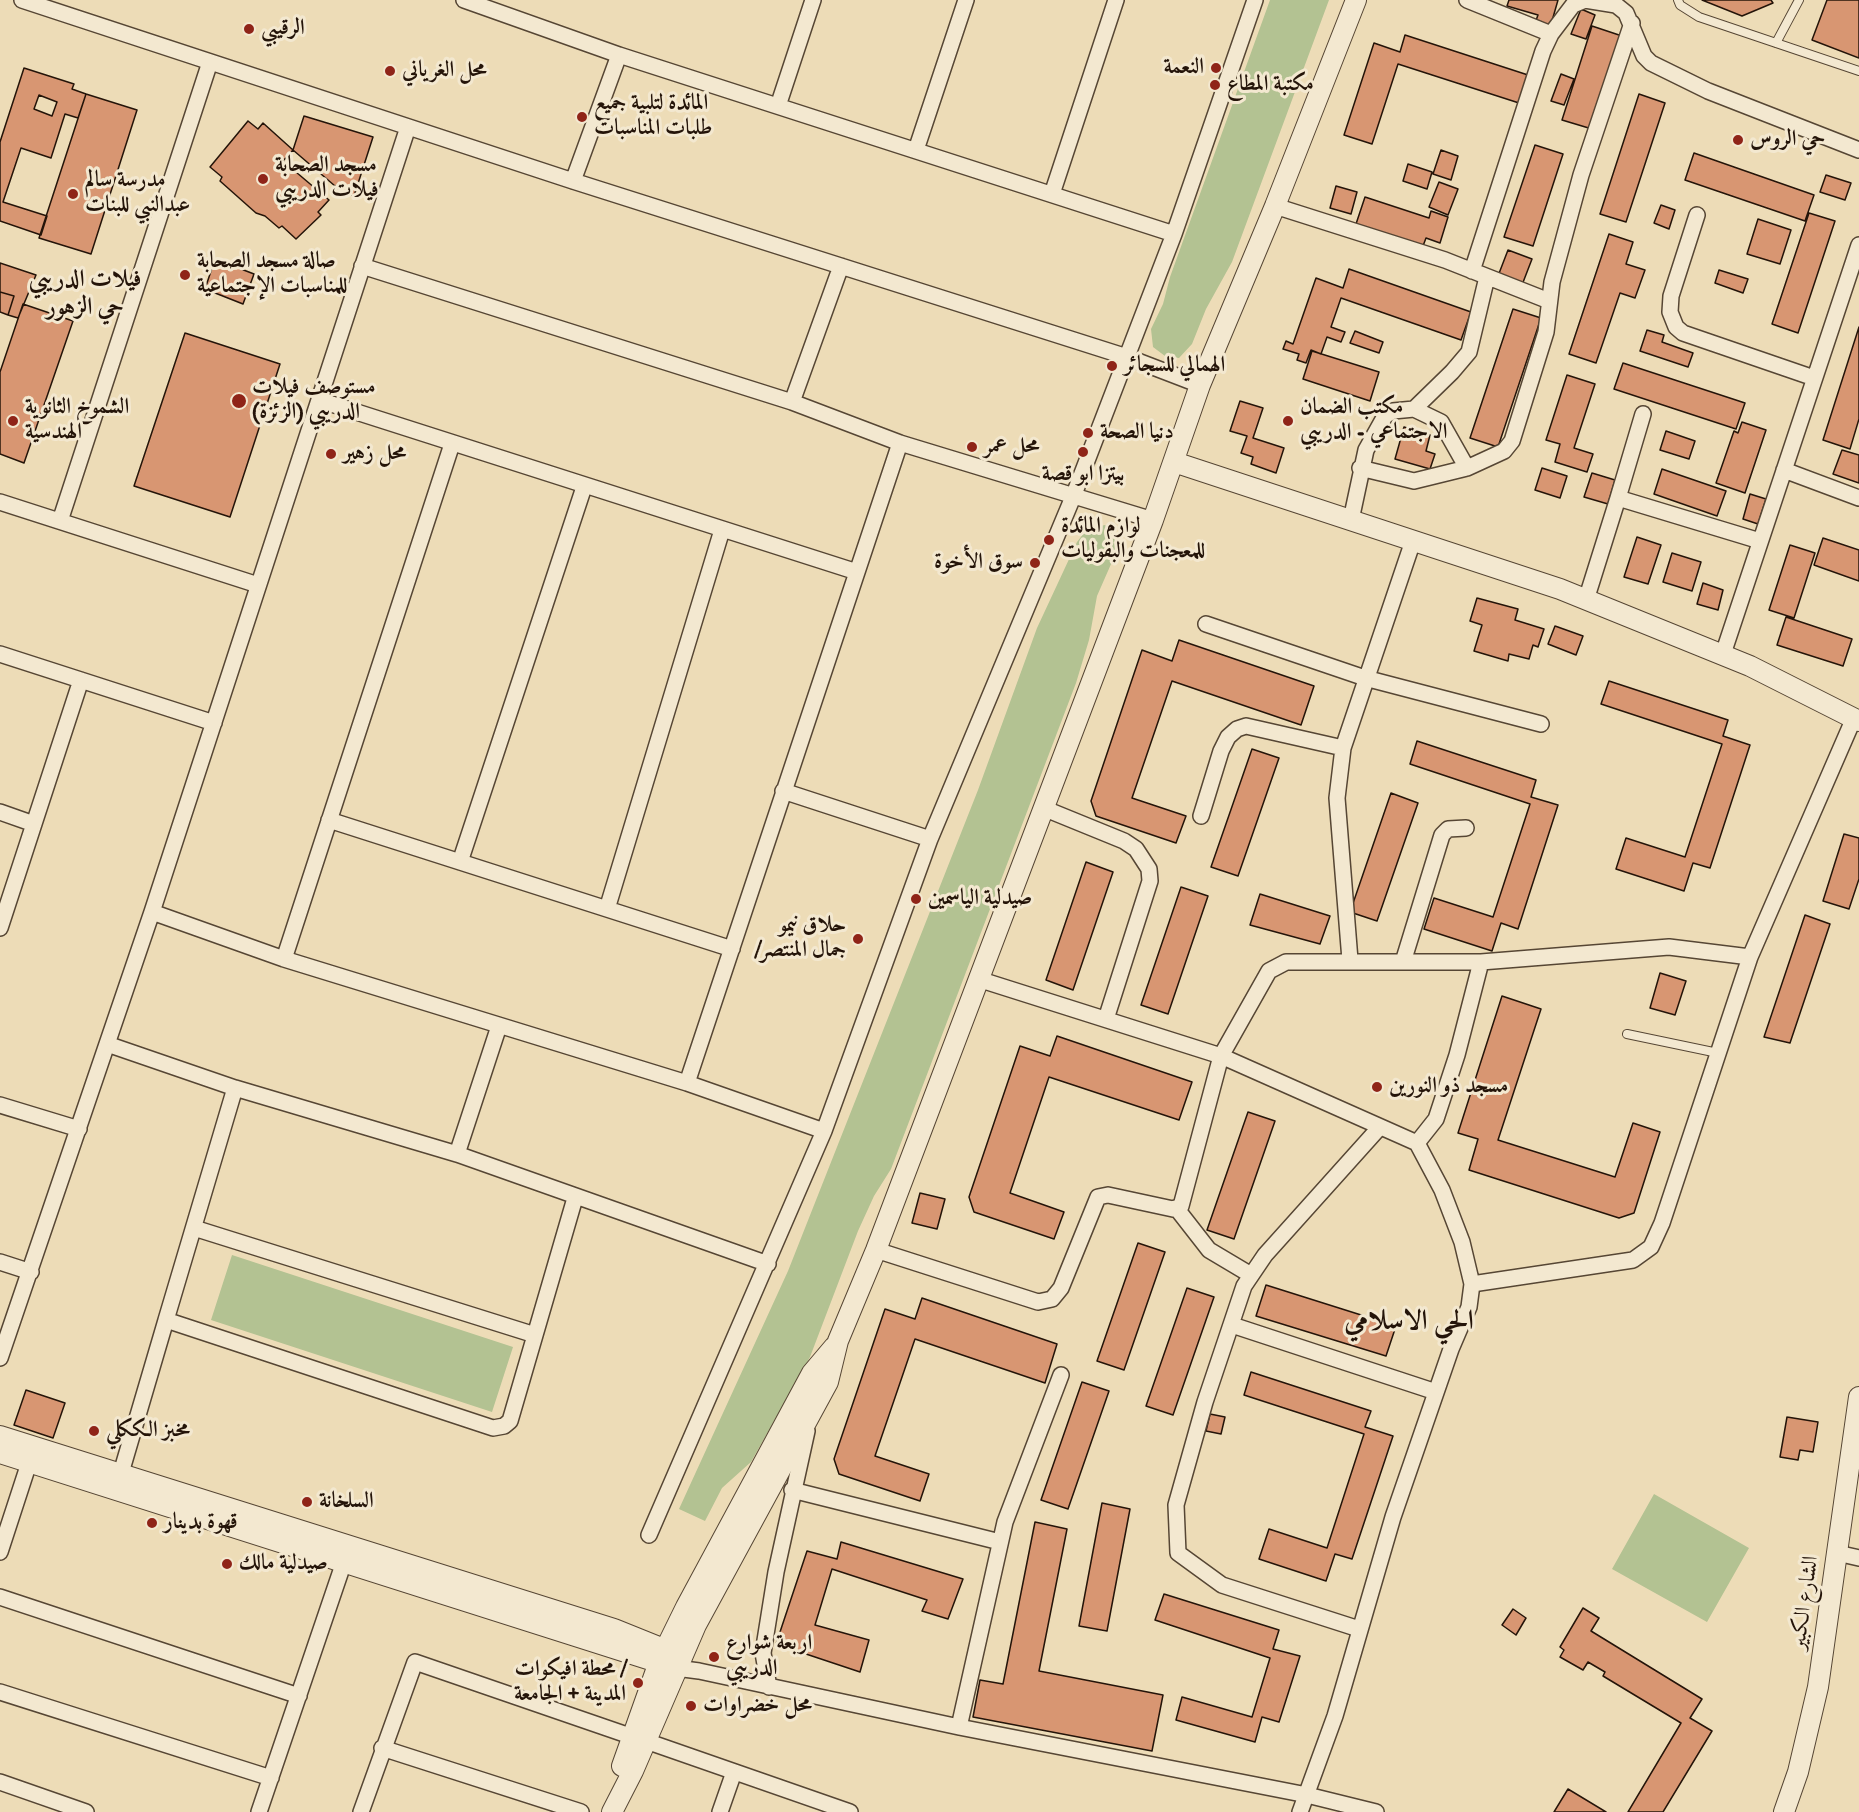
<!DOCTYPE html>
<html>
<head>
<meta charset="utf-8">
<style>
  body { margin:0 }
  canvas { display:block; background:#eddcb7 }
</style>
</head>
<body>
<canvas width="1859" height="1812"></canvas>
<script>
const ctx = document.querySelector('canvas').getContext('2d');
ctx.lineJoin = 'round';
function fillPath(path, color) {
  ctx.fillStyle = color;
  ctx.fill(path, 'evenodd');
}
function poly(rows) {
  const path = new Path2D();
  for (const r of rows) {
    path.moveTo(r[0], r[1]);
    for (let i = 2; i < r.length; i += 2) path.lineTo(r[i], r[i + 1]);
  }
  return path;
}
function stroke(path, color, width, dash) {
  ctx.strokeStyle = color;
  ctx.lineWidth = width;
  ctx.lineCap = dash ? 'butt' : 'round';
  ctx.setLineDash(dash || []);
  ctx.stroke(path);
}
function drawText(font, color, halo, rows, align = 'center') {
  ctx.font = font + ' "IM FELL DW Pica",Amiri,serif';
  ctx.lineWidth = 6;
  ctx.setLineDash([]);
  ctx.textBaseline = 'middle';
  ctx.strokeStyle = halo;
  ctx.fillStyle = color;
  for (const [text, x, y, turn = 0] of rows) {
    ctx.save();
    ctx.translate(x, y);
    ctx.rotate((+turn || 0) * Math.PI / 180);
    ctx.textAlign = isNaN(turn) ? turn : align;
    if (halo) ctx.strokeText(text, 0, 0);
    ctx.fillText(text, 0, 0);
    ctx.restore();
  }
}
const green = poly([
  [1270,0,1329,0,1232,262,1206,309,1192,344,1179,358,1165,356,1153,347,1151,329,1163,304,1170,277],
  [1105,525,1114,533,1117,544,1115,555,1097,596,1089,640,1076,683,891,1169,874,1196,858,1231,810,1357,751,1462,722,1488,705,1521,679,1509,788,1271,978,790,1037,628,1077,542,1087,529],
  [232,1255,513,1347,492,1412,211,1320],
  [1654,1494,1749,1548,1707,1622,1612,1569]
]);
const building = poly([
  [1509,0,1558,0,1550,28,1535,23,1538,15,1507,6,1509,0],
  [1702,0,1771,0,1773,3,1742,16,1702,0],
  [1827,0,1859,0,1859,58,1812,40,1827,0],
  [1581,9,1595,15,1586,39,1571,34,1581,9],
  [1592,26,1622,36,1592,129,1562,120,1592,26],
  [1405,35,1528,75,1519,103,1398,64,1372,144,1344,135,1374,43,1400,52,1405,35],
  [24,68,74,84,72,89,86,94,78,118,65,114,51,158,21,148,3,202,47,216,41,235,0,221,0,142,24,68],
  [39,95,57,102,52,116,34,109,39,95],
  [1561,74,1574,79,1564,105,1551,101,1561,74],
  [86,94,137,110,91,254,39,238,86,94],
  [1639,94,1665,103,1626,222,1600,214,1639,94],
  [304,116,373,137,354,196,342,192,293,150,304,116],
  [248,121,258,129,263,123,293,150,283,161,329,200,318,212,321,215,296,239,282,226,279,228,265,216,256,213,220,181,222,177,210,167,248,121],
  [1535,145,1563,154,1533,246,1504,237,1535,145],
  [1441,150,1458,156,1451,180,1433,174,1441,150],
  [1694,153,1814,195,1805,221,1685,180,1694,153],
  [1408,164,1432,172,1427,189,1403,181,1408,164],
  [1826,175,1851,183,1845,200,1820,192,1826,175],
  [1439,182,1458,189,1448,215,1429,207,1439,182],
  [1336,186,1357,192,1351,214,1330,208,1336,186],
  [1365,197,1429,218,1431,211,1448,217,1440,243,1426,238,1423,246,1356,224,1365,197],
  [1661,205,1675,210,1669,229,1654,223,1661,205],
  [1809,213,1835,221,1798,333,1772,324,1809,213],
  [1758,219,1791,230,1780,264,1747,254,1758,219],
  [1609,234,1633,242,1626,264,1645,270,1635,298,1620,293,1596,363,1569,354,1609,234],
  [1508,250,1532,259,1522,285,1498,276,1508,250],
  [215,259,254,274,243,304,205,289,215,259],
  [0,263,36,275,18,318,8,315,14,296,0,292,0,263],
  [1349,269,1471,312,1461,340,1341,298,1331,327,1345,332,1341,342,1327,337,1321,354,1311,350,1306,363,1297,360,1299,354,1283,349,1286,341,1293,344,1316,278,1343,288,1349,269],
  [1719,270,1748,279,1743,293,1715,283,1719,270],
  [0,292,14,296,8,315,0,312,0,292],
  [23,304,73,321,24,463,0,454,0,372,23,304],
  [1513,309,1541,318,1498,447,1470,438,1513,309],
  [1859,327,1859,419,1850,449,1823,440,1859,327],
  [1647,330,1664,335,1662,342,1693,353,1688,367,1640,351,1647,330],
  [1355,331,1383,342,1379,353,1350,343,1355,331],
  [185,333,280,364,230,517,134,486,185,333],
  [1312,351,1379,372,1370,401,1303,379,1312,351],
  [1623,363,1745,403,1736,429,1614,389,1623,363],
  [1567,375,1595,384,1574,448,1593,454,1587,472,1555,462,1560,444,1546,440,1567,375],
  [1240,401,1263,408,1253,438,1284,448,1276,473,1251,464,1253,457,1241,453,1247,436,1230,431,1240,401],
  [1742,422,1766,430,1745,493,1716,483,1734,431,1738,433,1742,422],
  [1404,427,1430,435,1426,451,1435,454,1430,469,1395,459,1404,427],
  [1666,431,1695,441,1689,459,1660,450,1666,431],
  [1842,450,1859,455,1859,483,1833,474,1842,450],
  [1542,468,1567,476,1560,498,1535,490,1542,468],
  [1662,469,1726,491,1717,516,1654,494,1662,469],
  [1592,473,1615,480,1608,504,1584,497,1592,473],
  [1750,494,1766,499,1758,524,1743,519,1750,494],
  [1637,537,1661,545,1648,584,1624,577,1637,537],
  [1823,538,1859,550,1859,581,1814,565,1823,538],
  [1790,545,1815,553,1794,618,1769,610,1790,545],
  [1672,553,1701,562,1692,591,1663,582,1672,553],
  [1703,583,1723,590,1718,610,1697,604,1703,583],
  [1477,598,1518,609,1515,620,1544,629,1538,647,1533,645,1529,659,1509,654,1508,661,1474,651,1482,625,1470,621,1477,598],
  [1786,617,1852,639,1843,666,1777,645,1786,617],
  [1555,626,1583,636,1576,655,1548,644,1555,626],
  [1179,640,1314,686,1301,725,1172,681,1132,798,1186,816,1176,843,1096,816,1091,801,1142,650,1172,661,1179,640],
  [1609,681,1728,720,1723,736,1750,745,1710,868,1693,863,1684,891,1616,869,1626,838,1685,857,1722,744,1601,704,1609,681],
  [1417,741,1536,780,1531,797,1558,805,1518,929,1501,923,1492,951,1424,929,1434,898,1493,917,1530,804,1410,764,1417,741],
  [1252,749,1279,758,1238,876,1211,867,1252,749],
  [1391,793,1418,803,1377,921,1350,912,1391,793],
  [1844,834,1859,838,1859,879,1849,909,1823,901,1844,834],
  [1086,862,1113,872,1073,990,1046,980,1086,862],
  [1181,887,1208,896,1168,1014,1141,1005,1181,887],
  [1260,894,1330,916,1320,944,1250,925,1260,894],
  [1805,915,1830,924,1790,1043,1764,1037,1805,915],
  [1660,973,1686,981,1675,1015,1650,1008,1660,973],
  [1502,996,1541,1009,1498,1140,1615,1177,1633,1123,1660,1132,1634,1213,1619,1218,1469,1170,1478,1139,1458,1133,1502,996],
  [1057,1036,1192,1082,1179,1120,1049,1077,1010,1193,1064,1212,1054,1239,974,1212,969,1197,1020,1046,1050,1056,1057,1036],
  [1248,1112,1275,1121,1234,1239,1207,1230,1248,1112],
  [920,1193,945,1199,937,1229,912,1223,920,1193],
  [1138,1243,1165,1252,1124,1370,1097,1361,1138,1243],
  [1266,1285,1396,1326,1386,1356,1256,1316,1266,1285],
  [1187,1288,1214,1297,1173,1415,1146,1406,1187,1288],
  [922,1298,1057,1344,1045,1383,915,1339,875,1456,929,1474,920,1501,839,1474,834,1459,885,1309,915,1319,922,1298],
  [1251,1372,1371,1411,1365,1427,1393,1436,1352,1559,1335,1554,1326,1581,1259,1559,1269,1529,1327,1548,1364,1434,1244,1395,1251,1372],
  [1082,1382,1109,1391,1068,1509,1041,1500,1082,1382],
  [26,1390,65,1403,53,1438,14,1425,26,1390],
  [1210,1414,1225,1417,1221,1434,1206,1431,1210,1414],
  [1787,1417,1818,1422,1813,1452,1800,1450,1798,1460,1780,1457,1787,1417],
  [1102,1503,1130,1509,1107,1631,1079,1626,1102,1503],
  [1035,1522,1067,1529,1039,1671,1163,1695,1152,1751,973,1717,980,1680,1003,1684,1035,1522],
  [841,1542,963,1579,948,1619,922,1611,927,1600,832,1569,815,1625,869,1640,860,1672,776,1644,807,1551,837,1559,841,1542],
  [1164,1594,1279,1630,1273,1649,1300,1656,1279,1722,1262,1717,1255,1742,1176,1720,1182,1697,1252,1717,1270,1658,1155,1620,1164,1594],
  [1583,1608,1599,1618,1591,1631,1702,1699,1690,1718,1712,1731,1663,1812,1628,1812,1681,1723,1603,1676,1605,1672,1588,1662,1583,1670,1560,1657,1564,1650,1560,1647,1583,1608],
  [1513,1609,1526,1618,1516,1635,1502,1625,1513,1609],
  [1568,1789,1606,1812,1554,1812,1568,1789]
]);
const service = poly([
  [1678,0,1680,5,1699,17,1859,71],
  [1776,43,1799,0],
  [1627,1034,1718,1053]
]);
const minor = poly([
  [22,0,573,181,1127,357,1200,385],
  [464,0,619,55,1174,234],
  [1467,0,1551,34],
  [778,106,813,0],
  [916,150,966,0],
  [573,181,619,55],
  [1052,194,1116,0],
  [1275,206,1445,260,1549,301],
  [1697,215,1671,296,1670,312,1676,327,1683,333,1814,378],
  [362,266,792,402,900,443,1153,520],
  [1472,271,1543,51,1551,34,1573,5,1585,0,1616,5,1626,13,1644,56,1651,63,1708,91,1859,150],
  [319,400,857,572],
  [792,402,841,266],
  [1414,409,1452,372,1469,352,1487,277],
  [1360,468,1414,481,1467,468,1504,451,1512,441,1546,332,1552,282,1581,175,1632,23],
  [1784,470,1859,498],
  [1618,498,1643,414],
  [0,502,258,585],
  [1351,520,1366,450,1385,416,1393,411,1414,409,1441,422,1467,468],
  [60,521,210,62],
  [1586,600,1618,498,1760,541],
  [1206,624,1365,678,1541,724],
  [0,654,214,723],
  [1723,654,1859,245],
  [783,791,930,839],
  [1043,808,1124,841,1136,849,1149,869,1150,881,1106,1019],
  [0,812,34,824],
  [1201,816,1221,751,1228,737,1237,729,1246,726,1343,748],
  [329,820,732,949],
  [460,862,584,487],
  [607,909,722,530],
  [152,912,284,959,687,1083,824,1131],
  [0,928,81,680],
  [284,959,452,444],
  [1350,960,1337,798,1343,748,1413,541],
  [1403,962,1442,835,1448,829,1466,828],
  [978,979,1221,1056,1417,1143,1442,1190,1462,1242,1472,1284,1469,1307,1451,1349,1393,1517,1335,1716,1300,1812],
  [107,1044,235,1088,457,1154,768,1264],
  [687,1083,900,443],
  [235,1088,166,1320,493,1428,504,1426,510,1421,575,1198],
  [0,1105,79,1129],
  [1417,1143,1436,1119,1457,1055,1481,962],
  [457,1154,499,1026],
  [1177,1209,1209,1250,1251,1275],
  [194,1228,535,1335],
  [876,1250,1038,1302,1052,1299,1061,1288,1098,1197,1108,1195,1173,1209,1181,1206,1221,1056,1269,971,1286,962,1481,962,1669,947,1750,957],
  [0,1262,31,1272],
  [1472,1284,1633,1260,1651,1247,1662,1223,1750,957,1854,718],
  [1232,1325,1436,1392],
  [0,1358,152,912,408,127],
  [121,1473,166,1320],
  [792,1490,1000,1542],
  [649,1535,824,1131,930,839,1073,497,1174,234,1255,0],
  [0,1552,29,1463],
  [1837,1553,1859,1558],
  [0,1597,299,1696],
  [1359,1629,1222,1585,1178,1553,1176,1505,1205,1402,1244,1286,1265,1255,1379,1128],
  [676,1668,699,1671,959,1727,1307,1795,1376,1812],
  [769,1687,763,1653,776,1572,807,1431],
  [0,1692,271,1778],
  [959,1727,1005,1522,1061,1375],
  [646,1741,850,1812],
  [382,1748,581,1812],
  [0,1782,86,1812],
  [259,1812,347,1553],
  [361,1812,415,1662,633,1737],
  [720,1812,734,1772]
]);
const tertiary = poly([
  [1174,462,1560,589,1750,666,1859,721],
  [0,1436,614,1629,681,1656],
  [0,1453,676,1668],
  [622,1766,659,1662,686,1607,812,1373,834,1347],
  [612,1812,633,1771,696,1625,828,1382,838,1341,876,1250,1153,520,1200,385,1275,206,1356,0],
  [1784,1812,1798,1772,1818,1687,1859,1397]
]);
const markers = [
  [249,29,6,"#8f2418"],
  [1216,68,6,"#8f2418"],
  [390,71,6,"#8f2418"],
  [1215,85,6,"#8f2418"],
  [582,117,6,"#8f2418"],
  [1738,140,6,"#8f2418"],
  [263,179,6,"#8f2418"],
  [73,194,6,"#8f2418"],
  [185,275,6,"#8f2418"],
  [1112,366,6,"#8f2418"],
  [239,401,8,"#8f2418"],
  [13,421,6,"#8f2418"],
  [1288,421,6,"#8f2418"],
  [1088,433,6,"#8f2418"],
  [972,447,6,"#8f2418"],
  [1083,452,6,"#8f2418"],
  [331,454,6,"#8f2418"],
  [1049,540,6,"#8f2418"],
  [1035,563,6,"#8f2418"],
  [916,899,6,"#8f2418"],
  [858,939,6,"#8f2418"],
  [1377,1087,6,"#8f2418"],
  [94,1431,6,"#8f2418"],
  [307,1502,6,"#8f2418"],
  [152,1523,6,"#8f2418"],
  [227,1564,6,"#8f2418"],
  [714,1657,6,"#8f2418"],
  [638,1683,6,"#8f2418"],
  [691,1706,6,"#8f2418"]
];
const poiNames = [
  ["الرقيبي",261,29],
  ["النعمة",1204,68,"right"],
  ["محل الغرياني",402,71],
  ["مكتبة المطاع",1227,85],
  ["المائدة لتلبية جميع",594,104],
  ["طلبات المناسبات",594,129],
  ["حي الروس",1750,140],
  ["مسجد الصحابة",275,166],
  ["فيلات الدريبي",275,191],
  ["مدرسة سالم",85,181],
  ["عبدالنبي للبنات",85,206],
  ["صالة مسجد الصحابة",197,262],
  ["للمناسبات الإجتماعية",197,287],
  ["الهمالي للسجائر",1124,366],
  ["مستوصف فيلات",252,388],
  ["الدريبي (الزئزة)",252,413],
  ["الشموخ الثانوية",25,408],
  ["الهندسية",25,433],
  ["مكتب الضمان",1300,408],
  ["الاجتماعي - الدريبي",1300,433],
  ["دنيا الصحة",1100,433],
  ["محل عمر",984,447],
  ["محل زهير",343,454],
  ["بيتزا ابو قصة",1083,475,"center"],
  ["لوازم المائدة",1061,527],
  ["للمعجنات والبقوليات",1061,552],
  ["سوق الأخوة",1023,563,"right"],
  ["صيدلية الياسمين",928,899],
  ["حلاق نيمو",846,926,"right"],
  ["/جمال المنتصر",846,951,"right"],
  ["مسجد ذو النورين",1389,1087],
  ["مخبز الككلي",106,1431],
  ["السلخانة",319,1502],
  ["قهوة بدينار",164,1523],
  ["صيدلية مالك",239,1564],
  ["اربعة شوارع",726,1644],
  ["الدريبي",726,1669],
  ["محطة افيكوات /",626,1670,"right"],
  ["المدينة + الجامعة",626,1695,"right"],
  ["محل خضراوات",703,1706]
];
const streetNames = [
  ["الشارع الكبير",1806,1603,-82]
];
const neighbourhoodNames = [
  ["فيلات الدريبي",85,281],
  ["حي الزهور",85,309]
];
const districtNames = [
  ["الحي الاسلامي",1409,1323]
];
fillPath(green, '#b3c292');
fillPath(building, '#d89672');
stroke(building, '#241409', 1.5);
stroke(service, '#564634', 10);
stroke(minor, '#564634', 18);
stroke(tertiary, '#564634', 22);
stroke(service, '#f3e8d0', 8);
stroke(minor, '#f3e8d0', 15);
stroke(tertiary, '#f3e8d0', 20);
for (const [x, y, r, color] of markers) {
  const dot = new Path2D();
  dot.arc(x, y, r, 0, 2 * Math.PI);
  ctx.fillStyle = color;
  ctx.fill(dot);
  stroke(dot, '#f3e8d0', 2);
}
drawText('bold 22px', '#241409', '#f3e8d0', poiNames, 'left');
drawText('22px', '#241409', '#f3e8d0', streetNames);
drawText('bold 24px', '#241409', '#f3e8d0', neighbourhoodNames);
drawText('bold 28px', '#241409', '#f3e8d0', districtNames);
</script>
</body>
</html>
